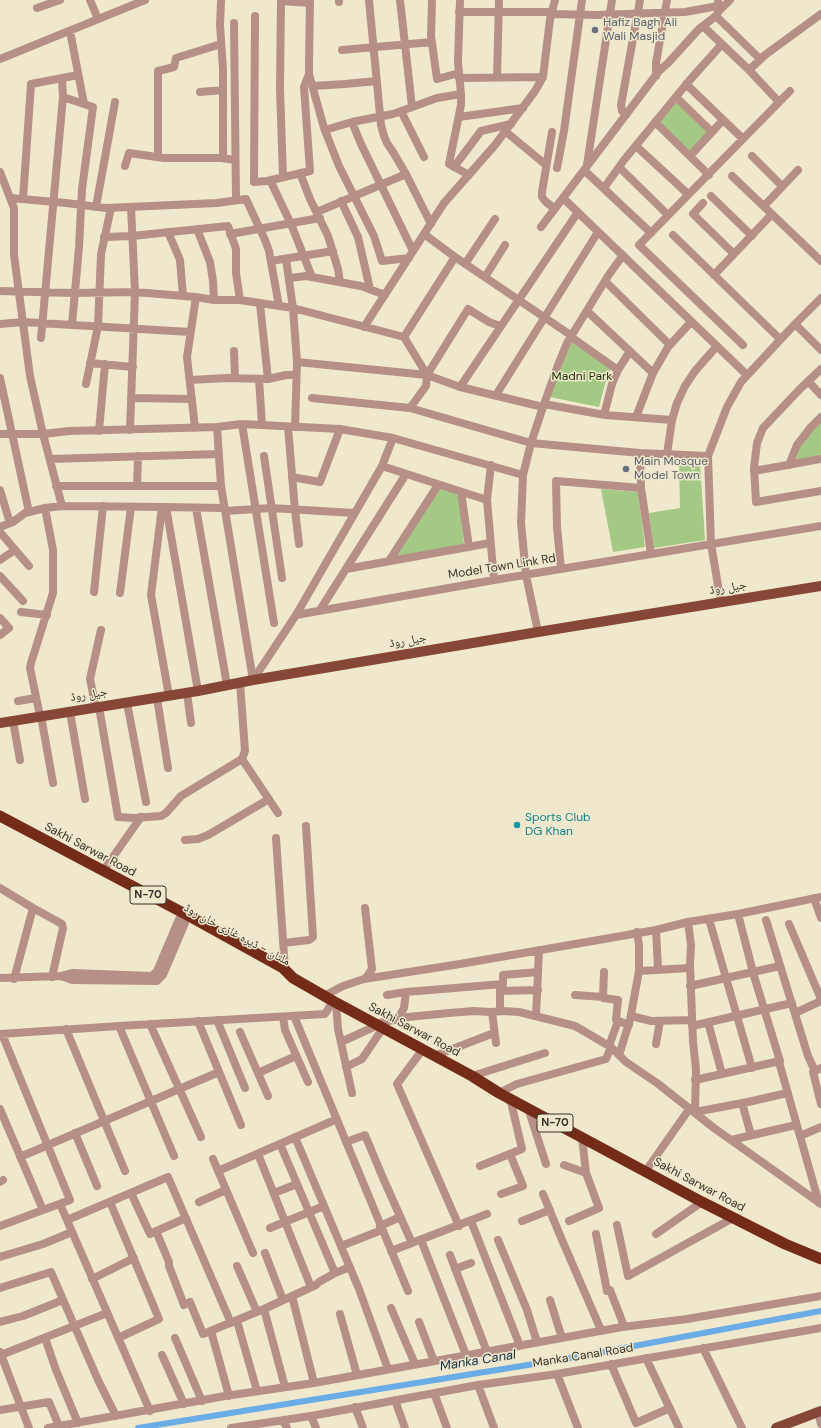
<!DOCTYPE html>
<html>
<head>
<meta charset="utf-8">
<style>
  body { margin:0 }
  canvas { display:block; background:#f0e8cd }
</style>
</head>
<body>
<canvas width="821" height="1428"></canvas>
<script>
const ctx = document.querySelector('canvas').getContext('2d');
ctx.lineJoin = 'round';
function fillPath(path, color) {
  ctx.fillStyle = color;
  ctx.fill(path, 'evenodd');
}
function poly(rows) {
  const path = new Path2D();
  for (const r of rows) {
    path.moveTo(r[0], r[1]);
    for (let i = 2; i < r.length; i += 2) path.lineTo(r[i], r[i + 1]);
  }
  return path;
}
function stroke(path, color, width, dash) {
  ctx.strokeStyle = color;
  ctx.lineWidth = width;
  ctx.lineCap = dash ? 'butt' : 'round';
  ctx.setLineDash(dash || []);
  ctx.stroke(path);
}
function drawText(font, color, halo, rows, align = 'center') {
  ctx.font = font + ' "DM Sans","Noto Naskh Arabic",sans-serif';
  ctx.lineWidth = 3;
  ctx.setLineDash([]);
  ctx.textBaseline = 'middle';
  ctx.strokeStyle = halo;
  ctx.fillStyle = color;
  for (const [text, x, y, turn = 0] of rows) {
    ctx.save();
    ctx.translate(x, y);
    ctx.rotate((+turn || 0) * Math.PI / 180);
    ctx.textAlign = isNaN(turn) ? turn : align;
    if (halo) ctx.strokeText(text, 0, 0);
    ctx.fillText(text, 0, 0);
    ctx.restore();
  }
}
const green = poly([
  [677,101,709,133,690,152,658,123],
  [571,342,611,368,605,384,599,407,550,397],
  [821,421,821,456,796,460,800,446,810,432],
  [679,461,700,463,705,540,654,548,649,513,680,508],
  [439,488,459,493,464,545,395,556],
  [601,489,638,492,645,547,613,552]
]);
const canal = poly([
  [138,1428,565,1359,821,1311]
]);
const minor = poly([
  [90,0,98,19],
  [221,0,220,25,223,69,223,158],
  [281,0,280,89,283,177],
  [339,0,339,2],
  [369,0,381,125,384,136,387,143,393,152,406,174,431,224],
  [400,0,412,107],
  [432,0,431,36,437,79,459,73],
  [460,0,458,62,461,94,461,105,449,164,469,175],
  [281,1,310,3],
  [37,8,60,0],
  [719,11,730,0],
  [459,12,552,12],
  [552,14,596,15,685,12,718,6],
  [255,16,254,182,267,181,310,171,304,87,309,74,309,63,310,0],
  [716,16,760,59],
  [234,23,236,200],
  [703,26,749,70,779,102],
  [70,31,84,104],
  [342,50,432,42],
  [0,59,145,0],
  [749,70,765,55,821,14],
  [309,74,324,128,339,166,374,236,382,261,409,258],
  [656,76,656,63,667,0],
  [497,77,499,0],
  [459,78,543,77],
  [686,84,743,139],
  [313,86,345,84,377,81],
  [200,92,223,90],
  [63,97,93,107,82,189,79,247,72,325],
  [676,97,712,132],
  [401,111,424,157],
  [626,115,622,111,621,105,640,0],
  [459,117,523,108],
  [352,122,361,144,413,251],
  [655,122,709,175],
  [325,130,352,122,393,114,437,98,461,94],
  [505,131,546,165],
  [552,132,542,192,542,197,546,202,555,209],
  [636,146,688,194],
  [690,156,723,120],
  [752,156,782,186],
  [158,157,158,71,174,67,176,58,221,44],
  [587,165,612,0],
  [125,166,129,153,164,158,221,158,235,160],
  [454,167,481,131,511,124],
  [619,167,668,215],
  [557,168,564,131,582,0],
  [584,170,651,233],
  [0,172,14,208,14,255,30,376,43,434,62,506],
  [300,173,310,199,328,236,338,269,340,282],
  [732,176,821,261],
  [270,180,291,224,312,277],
  [604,188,624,160,689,81,722,44],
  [711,196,752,236],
  [11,198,66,203,106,208,217,203,246,199,265,240,269,251,279,306],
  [563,198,747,375],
  [23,199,31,84,78,75],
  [341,201,358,237,370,289],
  [703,203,693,214,734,254],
  [764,206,798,170],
  [96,207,115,102],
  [317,212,406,174],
  [541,227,659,71,668,63,699,29,716,16,719,11,718,0],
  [197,229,210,262,213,281,214,300],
  [168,232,180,260,183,296],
  [230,234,320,218],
  [424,234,455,257,572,336],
  [673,235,780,339],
  [104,237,132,236,228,226,236,249,236,273,240,300],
  [286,259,293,308,297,362,295,427],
  [271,261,333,251],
  [465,264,495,219],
  [714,275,772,214],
  [485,277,505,245],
  [290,278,306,276,361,286,385,295],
  [605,281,670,345],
  [0,291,74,293,135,292,196,297,214,300,240,300,293,308,404,337,427,375,426,386,410,408,531,443,640,453,708,456],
  [260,304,268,379],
  [587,311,653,373],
  [0,324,23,322,190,332],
  [795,324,821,350],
  [364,327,444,203,495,145,535,91,543,77,550,19,555,0],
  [404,337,455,257],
  [571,337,618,370],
  [41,338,63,97,62,79],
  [743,345,639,245,790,91],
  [234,351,235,378],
  [297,362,427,375,460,387,543,407],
  [90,363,133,367],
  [821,369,799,390,763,428,757,443,754,468,756,502,821,491],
  [427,375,468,309,489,322,500,326],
  [0,378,29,512],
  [259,379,262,425],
  [190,380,227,378,268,379,286,375,296,375],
  [808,381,821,395],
  [86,384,98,326,101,254,111,208],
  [460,387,578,212],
  [496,395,598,232],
  [132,398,192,399],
  [312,398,410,408],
  [544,404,605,415,672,420],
  [604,415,612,384,618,370,630,351],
  [636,417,653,373,668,347,691,322],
  [242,424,274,623],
  [217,427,221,486,253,680],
  [288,427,295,510,299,544],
  [195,428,187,357,196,297],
  [130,430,135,292,131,207],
  [99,431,105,364],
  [0,434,43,434,69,431,217,427,242,424,340,429,393,438],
  [640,453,641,488,651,554],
  [667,454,672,420,677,403,685,386,695,371,717,346],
  [264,456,282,578],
  [50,459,219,454],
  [491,465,487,500,494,580],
  [789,465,797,445,811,427,821,417],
  [382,466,487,500],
  [754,471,821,459],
  [292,477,320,482,340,429],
  [56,486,221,486],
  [137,486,138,456],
  [0,490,10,523],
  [461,492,469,547],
  [162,507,151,595,169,696],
  [166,507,224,508],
  [196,508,227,685],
  [225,511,271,508,354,513],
  [0,527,13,522,25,513,45,508,62,506,166,507,198,691],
  [0,532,29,566],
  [0,560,15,550],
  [389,561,438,485],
  [346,569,490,543],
  [561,569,557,527,556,481,641,488],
  [0,576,23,601],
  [94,592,103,506],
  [120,593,131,507],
  [721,603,711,544,708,456,727,407,741,382,795,324,821,298],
  [320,610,406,474],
  [21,612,47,615],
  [296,615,494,580,821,526],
  [0,618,9,628,0,635],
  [538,632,526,575,521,523,523,475,531,443,543,407,558,365,567,343,608,276,623,255],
  [253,680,296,615,382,466,393,438,523,475],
  [187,693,191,723],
  [157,698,168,768],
  [18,701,36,698],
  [127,703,146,802],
  [99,707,118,817,134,818,161,816,166,813,181,796,242,759,245,751,240,683],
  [96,708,90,679,101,630],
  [70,712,85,799],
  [40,716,30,668,31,663,53,593,53,550,45,508],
  [41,716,53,783],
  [13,721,20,760],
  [242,759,278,813],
  [276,838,285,970],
  [185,840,198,839,208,835,269,799],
  [103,871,141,817],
  [0,888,33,908,62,924,63,928,52,977],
  [814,898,821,918],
  [365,908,372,969,366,978],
  [709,919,752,1068],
  [766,920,808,1056,815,1071],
  [688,922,691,945,690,965,693,1042,696,1069,695,1112,748,1102,787,1093],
  [789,924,821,999],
  [656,930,658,969],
  [283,943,309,940,313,937,306,826],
  [639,971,690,968],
  [604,972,603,998,618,1000,616,1020,629,1025],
  [61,976,72,980,157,981,163,975,185,923],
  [0,978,61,976,73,973,152,976,157,971,179,919],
  [14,979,33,908],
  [690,986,780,966],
  [500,991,538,990],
  [387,995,406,992,503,984],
  [575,995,603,997],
  [324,996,343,986,364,979,460,964,656,930,688,922,738,914,821,897],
  [336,1003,338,1029,352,1093],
  [500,1011,500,987,503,984,503,975,538,972],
  [492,1012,496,1043],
  [795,1013,821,1001],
  [294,1016,408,1291],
  [536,1016,539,950],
  [631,1016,651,1021,692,1020],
  [283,1017,285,1030,308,1082],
  [217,1020,245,1088],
  [397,1020,404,1008,406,992],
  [198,1021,241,1125],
  [708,1022,722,1074],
  [150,1024,201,1137],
  [374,1024,408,1017,449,1013,474,1011,490,1012,503,1011,519,1012,575,1026,611,1047,626,1062,657,1083,714,1128,821,1204],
  [119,1026,174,1156],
  [692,1026,792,1003],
  [66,1029,125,1171],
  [240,1032,268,1096],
  [0,1034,119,1026,325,1014,333,1001],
  [341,1042,378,1025],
  [656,1044,660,1021],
  [609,1046,618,1021],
  [423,1049,397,1084,459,1226],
  [619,1055,630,1020,639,971,639,945,637,932],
  [434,1056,494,1033],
  [779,1062,819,1203],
  [346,1067,362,1059,383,1028],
  [821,1068,813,1072,821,1104],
  [258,1073,296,1056],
  [472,1076,545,1053],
  [695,1080,780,1061,754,976,738,914],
  [499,1093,517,1084,606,1059,611,1047],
  [742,1103,751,1135],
  [528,1108,546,1164],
  [0,1109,43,1210],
  [75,1133,97,1186],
  [800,1136,821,1127],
  [295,1137,359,1289,388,1369],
  [731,1140,796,1125],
  [346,1142,365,1135,383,1178,412,1243],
  [280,1144,335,1273],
  [258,1154,311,1287],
  [20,1157,219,1072],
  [213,1159,253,1253],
  [564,1165,586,1173],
  [480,1166,522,1149,510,1098],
  [218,1171,337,1119],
  [645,1172,690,1108],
  [0,1182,3,1180],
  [131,1193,150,1234],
  [274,1193,297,1184],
  [501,1194,523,1186,510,1154],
  [543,1194,562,1240,601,1330],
  [110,1202,159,1319,118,1338],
  [199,1202,226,1190],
  [60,1204,150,1411],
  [67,1220,168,1177,231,1323],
  [471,1221,520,1346],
  [522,1221,550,1210],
  [569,1221,599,1208,586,1173,582,1137],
  [617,1225,628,1276,733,1218],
  [0,1226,70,1200,2,1034],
  [380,1226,400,1217],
  [270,1228,324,1206],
  [156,1231,169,1262,169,1266,184,1305,190,1302,203,1334,264,1309,316,1285,319,1282,335,1273,350,1267],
  [152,1233,186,1218],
  [596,1234,607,1291,610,1290,624,1326],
  [656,1234,702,1202],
  [421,1240,466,1355],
  [498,1240,527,1310,537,1342],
  [341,1246,382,1230],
  [391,1251,487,1214],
  [265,1253,283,1300],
  [450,1255,487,1352],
  [0,1257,43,1244,72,1232],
  [237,1266,257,1312],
  [455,1269,471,1263],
  [92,1279,134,1258],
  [0,1288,51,1272,98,1380,116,1416],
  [292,1296,314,1383],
  [550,1300,562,1338],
  [391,1308,415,1364],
  [264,1309,285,1387],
  [340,1314,357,1375],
  [237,1321,257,1391],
  [0,1322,23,1316,63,1300],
  [419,1322,434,1361],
  [211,1331,229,1396],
  [45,1338,56,1370,78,1423],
  [175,1338,202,1401],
  [703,1348,742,1428],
  [0,1352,29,1428],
  [1,1355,107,1313],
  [162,1355,184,1404],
  [646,1358,679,1428],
  [611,1364,636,1423,670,1408],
  [557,1374,578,1428],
  [478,1385,494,1428],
  [434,1393,447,1428],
  [395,1400,405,1428],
  [355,1407,363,1428],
  [0,1410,49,1402,59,1426],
  [818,1412,821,1424],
  [311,1416,316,1428],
  [283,1420,287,1428],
  [48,1428,225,1396,314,1383,622,1327,687,1319,821,1296],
  [231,1428,311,1416,478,1385,557,1374,821,1328]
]);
const major = poly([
  [0,723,198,691,253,680,538,632,821,586],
  [776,1428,821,1411]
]);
const highway = poly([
  [0,816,189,916,283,968,293,978,333,1001,472,1076,499,1093,702,1202,785,1244,821,1259]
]);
const markers = [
  [595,30,4,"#6b7280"],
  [626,469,4,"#6b7280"],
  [517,825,4,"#0f9aa8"]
];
const shields = [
  [148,895,36],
  [555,1123,36]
];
const shieldNames = [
  ["N-70",148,895],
  ["N-70",555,1123]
];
const worshipNames = [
  ["Hafiz Bagh Ali",603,23],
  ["Wali Masjid",603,37],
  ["Main Mosque",634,462],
  ["Model Town",634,476]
];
const parkNames = [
  ["Madni Park",582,377]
];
const streetNames = [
  ["Model Town Link Rd",502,567,-9],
  ["جیل روڈ",728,588,-9],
  ["جیل روڈ",408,641,-10],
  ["جیل روڈ",89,695,-9],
  ["Sakhi Sarwar Road",90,850,28],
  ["ملتان - ڈیرہ غازی خان روڈ",237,935,28],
  ["Sakhi Sarwar Road",414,1030,28],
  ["Sakhi Sarwar Road",699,1185,28],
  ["Manka Canal Road",583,1356,-9]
];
const cultureNames = [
  ["Sports Club",525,818],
  ["DG Khan",525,832]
];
const waterNames = [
  ["Manka Canal",478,1361,-9]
];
fillPath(green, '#a4c985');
stroke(canal, '#6aade6', 6);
stroke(minor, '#b69086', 8);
stroke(major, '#874736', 10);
stroke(highway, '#742b17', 11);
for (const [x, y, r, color] of markers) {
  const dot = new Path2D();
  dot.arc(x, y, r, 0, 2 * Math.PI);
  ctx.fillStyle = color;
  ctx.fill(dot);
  stroke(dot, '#f0e8cd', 1.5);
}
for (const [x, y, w] of shields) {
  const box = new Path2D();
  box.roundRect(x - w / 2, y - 9, w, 18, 3);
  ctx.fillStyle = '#f0e8cd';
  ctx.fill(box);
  stroke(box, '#363329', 1);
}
drawText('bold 11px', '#363329', null, shieldNames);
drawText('12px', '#5b616d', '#f0e8cd', worshipNames, 'left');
drawText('12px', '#193100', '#f0e8cd', parkNames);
drawText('12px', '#363329', '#f0e8cd', streetNames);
drawText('12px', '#0d838f', '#f0e8cd', cultureNames, 'left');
drawText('italic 13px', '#122f46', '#f0e8cd', waterNames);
</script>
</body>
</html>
